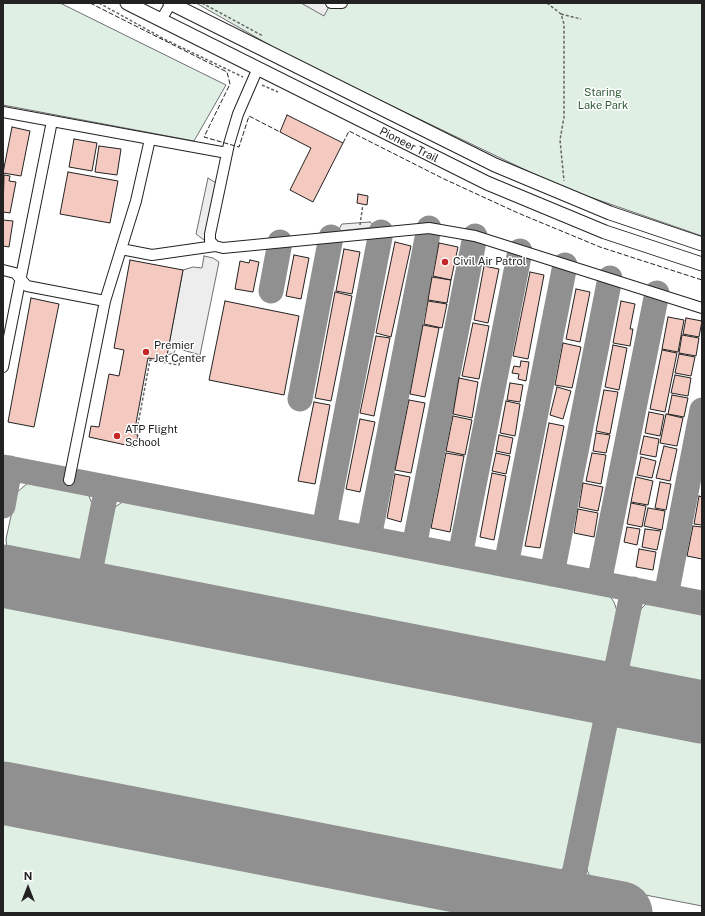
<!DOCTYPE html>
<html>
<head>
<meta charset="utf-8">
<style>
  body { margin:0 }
  #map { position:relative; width:705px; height:916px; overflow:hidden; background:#fff; font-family:"Public Sans",sans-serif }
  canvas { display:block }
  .frame { position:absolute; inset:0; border:4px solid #222; pointer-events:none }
  .north { position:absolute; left:8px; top:868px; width:40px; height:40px; -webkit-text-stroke:3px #fff; paint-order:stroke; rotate:0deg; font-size:11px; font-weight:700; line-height:16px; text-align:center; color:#222 }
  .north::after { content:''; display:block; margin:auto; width:14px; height:18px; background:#222; clip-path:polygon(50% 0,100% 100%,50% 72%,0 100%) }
</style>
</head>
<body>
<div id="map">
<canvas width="705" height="916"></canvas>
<div class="frame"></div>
<div class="north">N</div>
</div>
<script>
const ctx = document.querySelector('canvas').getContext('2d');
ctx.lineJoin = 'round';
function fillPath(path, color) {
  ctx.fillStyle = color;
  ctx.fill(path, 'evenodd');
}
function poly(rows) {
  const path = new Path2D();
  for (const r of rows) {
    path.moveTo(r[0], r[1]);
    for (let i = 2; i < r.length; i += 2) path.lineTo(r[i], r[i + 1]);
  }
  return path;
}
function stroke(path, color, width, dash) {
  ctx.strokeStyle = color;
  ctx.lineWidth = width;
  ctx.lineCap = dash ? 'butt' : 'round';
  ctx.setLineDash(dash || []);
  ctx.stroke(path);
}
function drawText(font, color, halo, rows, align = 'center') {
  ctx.font = font + ' "Public Sans",sans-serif';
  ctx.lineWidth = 3;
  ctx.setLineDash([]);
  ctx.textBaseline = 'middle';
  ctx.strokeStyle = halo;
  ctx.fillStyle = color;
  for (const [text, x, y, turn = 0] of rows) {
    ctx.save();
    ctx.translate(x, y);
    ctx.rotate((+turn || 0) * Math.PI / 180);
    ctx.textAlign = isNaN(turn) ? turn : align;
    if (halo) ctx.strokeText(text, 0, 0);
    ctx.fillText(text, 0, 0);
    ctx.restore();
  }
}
const green = poly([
  [3,3,60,3,226,85,194,141,3,105,3,3],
  [196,3,702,3,702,236,561,187,296,60,196,3],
  [38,481,76,489,89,496,94,509,84,556,77,566,64,570,20,561,12,556,7,549,6,539,16,493,28,483,38,481],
  [132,500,600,591,609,595,614,602,617,611,608,656,605,663,599,669,589,672,115,580,108,574,103,565,102,555,111,516,115,507,124,501,132,500],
  [15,593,581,704,588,708,593,716,595,726,568,858,564,867,558,873,549,877,3,770,3,596,15,593],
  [656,603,702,611,702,694,636,681,626,669,625,663,635,615,646,604,656,603],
  [627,715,638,715,702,728,702,906,599,886,591,879,587,870,586,859,612,731,616,720,627,715],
  [3,814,514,913,3,913,3,814]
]);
const parking = poly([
  [301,3,331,3,324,16,301,3],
  [208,178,216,183,204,240,196,234,208,178],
  [370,222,376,227,338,231,342,224,370,222],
  [204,256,213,258,219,262,200,355,176,348,174,353,167,355,183,270,193,267,202,268,204,256]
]);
const taxiway = poly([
  [271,291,280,242],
  [300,399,331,237],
  [3,467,702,603],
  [3,506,10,468],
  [324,529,381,232],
  [369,538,429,228],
  [414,547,475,236],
  [460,556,520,251],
  [506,565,565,265],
  [552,574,610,278],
  [599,583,657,293],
  [86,592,107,487],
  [666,596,702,410],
  [566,913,633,589]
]);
const runway = poly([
  [3,576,702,712],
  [3,793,621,913]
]);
const building = poly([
  [287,115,343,143,313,202,290,190,311,148,280,132,287,115],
  [12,127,30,131,21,176,3,173,12,127],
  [74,139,97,143,92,171,69,167,74,139],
  [99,146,121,149,117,175,95,172,99,146],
  [68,172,118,181,110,223,60,214,68,172],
  [4,175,10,176,9,181,16,182,10,213,3,212,3,214,4,175],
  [358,194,368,196,367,205,357,203,358,194],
  [3,220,13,221,9,247,3,246,3,220],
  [395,242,411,246,391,337,376,333,395,242],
  [439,243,458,247,451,280,433,276,439,243],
  [344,249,360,252,352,294,336,291,344,249],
  [294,255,309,258,301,299,286,296,294,255],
  [130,260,183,270,166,361,148,358,134,434,138,435,135,447,89,437,91,426,99,427,109,374,119,376,124,350,114,348,130,260],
  [250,260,259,262,253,292,235,289,240,261,249,263,250,260],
  [484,266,499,269,488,323,474,320,484,266],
  [530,272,544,275,528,359,513,356,530,272],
  [432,277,451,280,447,303,428,300,432,277],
  [576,289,590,292,580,342,566,339,576,289],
  [335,292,352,296,331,401,315,398,335,292],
  [31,298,59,304,34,427,8,422,31,298],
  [225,301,299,316,284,395,209,380,225,301],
  [428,301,447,304,442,328,424,324,428,301],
  [621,301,635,304,630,329,633,329,630,346,613,343,621,301],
  [668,317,684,320,678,352,662,349,668,317],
  [686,318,702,321,699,337,683,334,686,318],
  [473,323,489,326,479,379,462,376,473,323],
  [423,325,439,328,425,397,410,394,423,325],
  [682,335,699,338,696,356,679,353,682,335],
  [376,336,390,338,374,416,360,413,376,336],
  [563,343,581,347,572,388,555,385,563,343],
  [613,345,627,348,619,390,605,387,613,345],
  [662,350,677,353,665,412,650,409,662,350],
  [679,354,695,357,691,376,675,373,679,354],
  [521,361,529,362,526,381,518,379,519,374,512,373,514,366,520,367,521,361],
  [675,375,691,378,688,396,671,393,675,375],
  [459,378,478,382,472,418,453,414,459,378],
  [510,383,523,385,520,402,507,400,510,383],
  [557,387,571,391,563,419,550,415,557,387],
  [604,390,618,392,610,434,596,431,604,390],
  [672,395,688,398,684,417,668,414,672,395],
  [409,400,425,403,411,473,395,470,409,400],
  [506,401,520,404,515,436,500,433,506,401],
  [314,402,330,405,315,484,298,481,314,402],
  [649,412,664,415,660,436,645,433,649,412],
  [666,414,683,418,677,446,660,443,666,414],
  [453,416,472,420,465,455,446,451,453,416],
  [360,419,375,422,360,492,346,489,360,419],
  [549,423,564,426,540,548,525,546,549,423],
  [596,433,610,435,606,453,593,451,596,433],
  [499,435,513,438,510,454,496,451,499,435],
  [644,436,659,439,656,457,640,454,644,436],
  [664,446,677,449,670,481,656,478,664,446],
  [446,453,464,456,450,532,431,528,446,453],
  [496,453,510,456,506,474,492,471,496,453],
  [592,453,606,455,601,484,586,481,592,453],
  [641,457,656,461,652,478,637,475,641,457],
  [492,473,506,476,494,540,480,537,492,473],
  [395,474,410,477,401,522,387,518,395,474],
  [636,477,653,481,648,505,631,502,636,477],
  [660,482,671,484,666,510,655,508,660,482],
  [583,483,603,487,598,511,579,507,583,483],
  [699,496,702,497,702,525,694,524,699,496],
  [631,503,646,506,642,527,627,524,631,503],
  [648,508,665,511,662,530,644,526,648,508],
  [578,509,598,513,594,537,574,533,578,509],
  [693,526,702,527,702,559,687,556,693,526],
  [627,527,640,529,637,545,624,542,627,527],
  [645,529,661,531,657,550,642,547,645,529],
  [639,549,656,552,653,570,636,567,639,549]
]);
const path = poly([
  [99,3,166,40,243,77],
  [202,3,263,36],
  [547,3,561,14,564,24,564,117,560,140,564,181],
  [561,14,581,19],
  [262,85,278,92],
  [360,225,363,204],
  [136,435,150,360,179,365,181,357]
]);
const minor = poly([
  [331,3,342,3],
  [161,20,171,3],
  [3,112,227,153],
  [215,246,210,241,210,234,229,144,238,114,258,68],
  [121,249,152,255,215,246,223,248,429,228,475,236,702,308],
  [3,270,15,273,27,286,105,301],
  [3,367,52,121],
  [69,480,105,301,136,201,150,139]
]);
const major = poly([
  [127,3,487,183,605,232,702,264],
  [170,3,495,165,610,213,702,244]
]);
const fence = poly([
  [90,3,227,72,230,84,204,137,239,147,249,116,280,132],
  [343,143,349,131,444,179,518,213,600,247,702,280]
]);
const markers = [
  [445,262,4,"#c62828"],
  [146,352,4,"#c62828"],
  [117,436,4,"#c62828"]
];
const parkNames = [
  ["Staring",603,93],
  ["Lake Park",603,106]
];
const streetNames = [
  ["Pioneer Trail",409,145,27]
];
const poiNames = [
  ["Civil Air Patrol",453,262],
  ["Premier",154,346],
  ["Jet Center",154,359],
  ["ATP Flight",125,430],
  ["School",125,443]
];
fillPath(green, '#e0efe3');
stroke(green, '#6f6f6f', 1);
fillPath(parking, '#ededed');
stroke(parking, '#6f6f6f', 1);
stroke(taxiway, '#909090', 25);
stroke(runway, '#909090', 63);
fillPath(building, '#f3c9c0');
stroke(building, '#222', 1);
stroke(minor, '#222', 12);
stroke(major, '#222', 15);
stroke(path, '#646464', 1.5, [3, 2]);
stroke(minor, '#fff', 10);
stroke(major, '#fff', 13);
stroke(fence, '#222', 1, [5, 2]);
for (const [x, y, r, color] of markers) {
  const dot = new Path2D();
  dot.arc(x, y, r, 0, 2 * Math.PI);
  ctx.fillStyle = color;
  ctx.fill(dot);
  stroke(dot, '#fff', 1.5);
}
drawText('11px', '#2f5e38', '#fff', parkNames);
drawText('11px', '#222', '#fff', streetNames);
drawText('11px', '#222', '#fff', poiNames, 'left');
</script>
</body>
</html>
